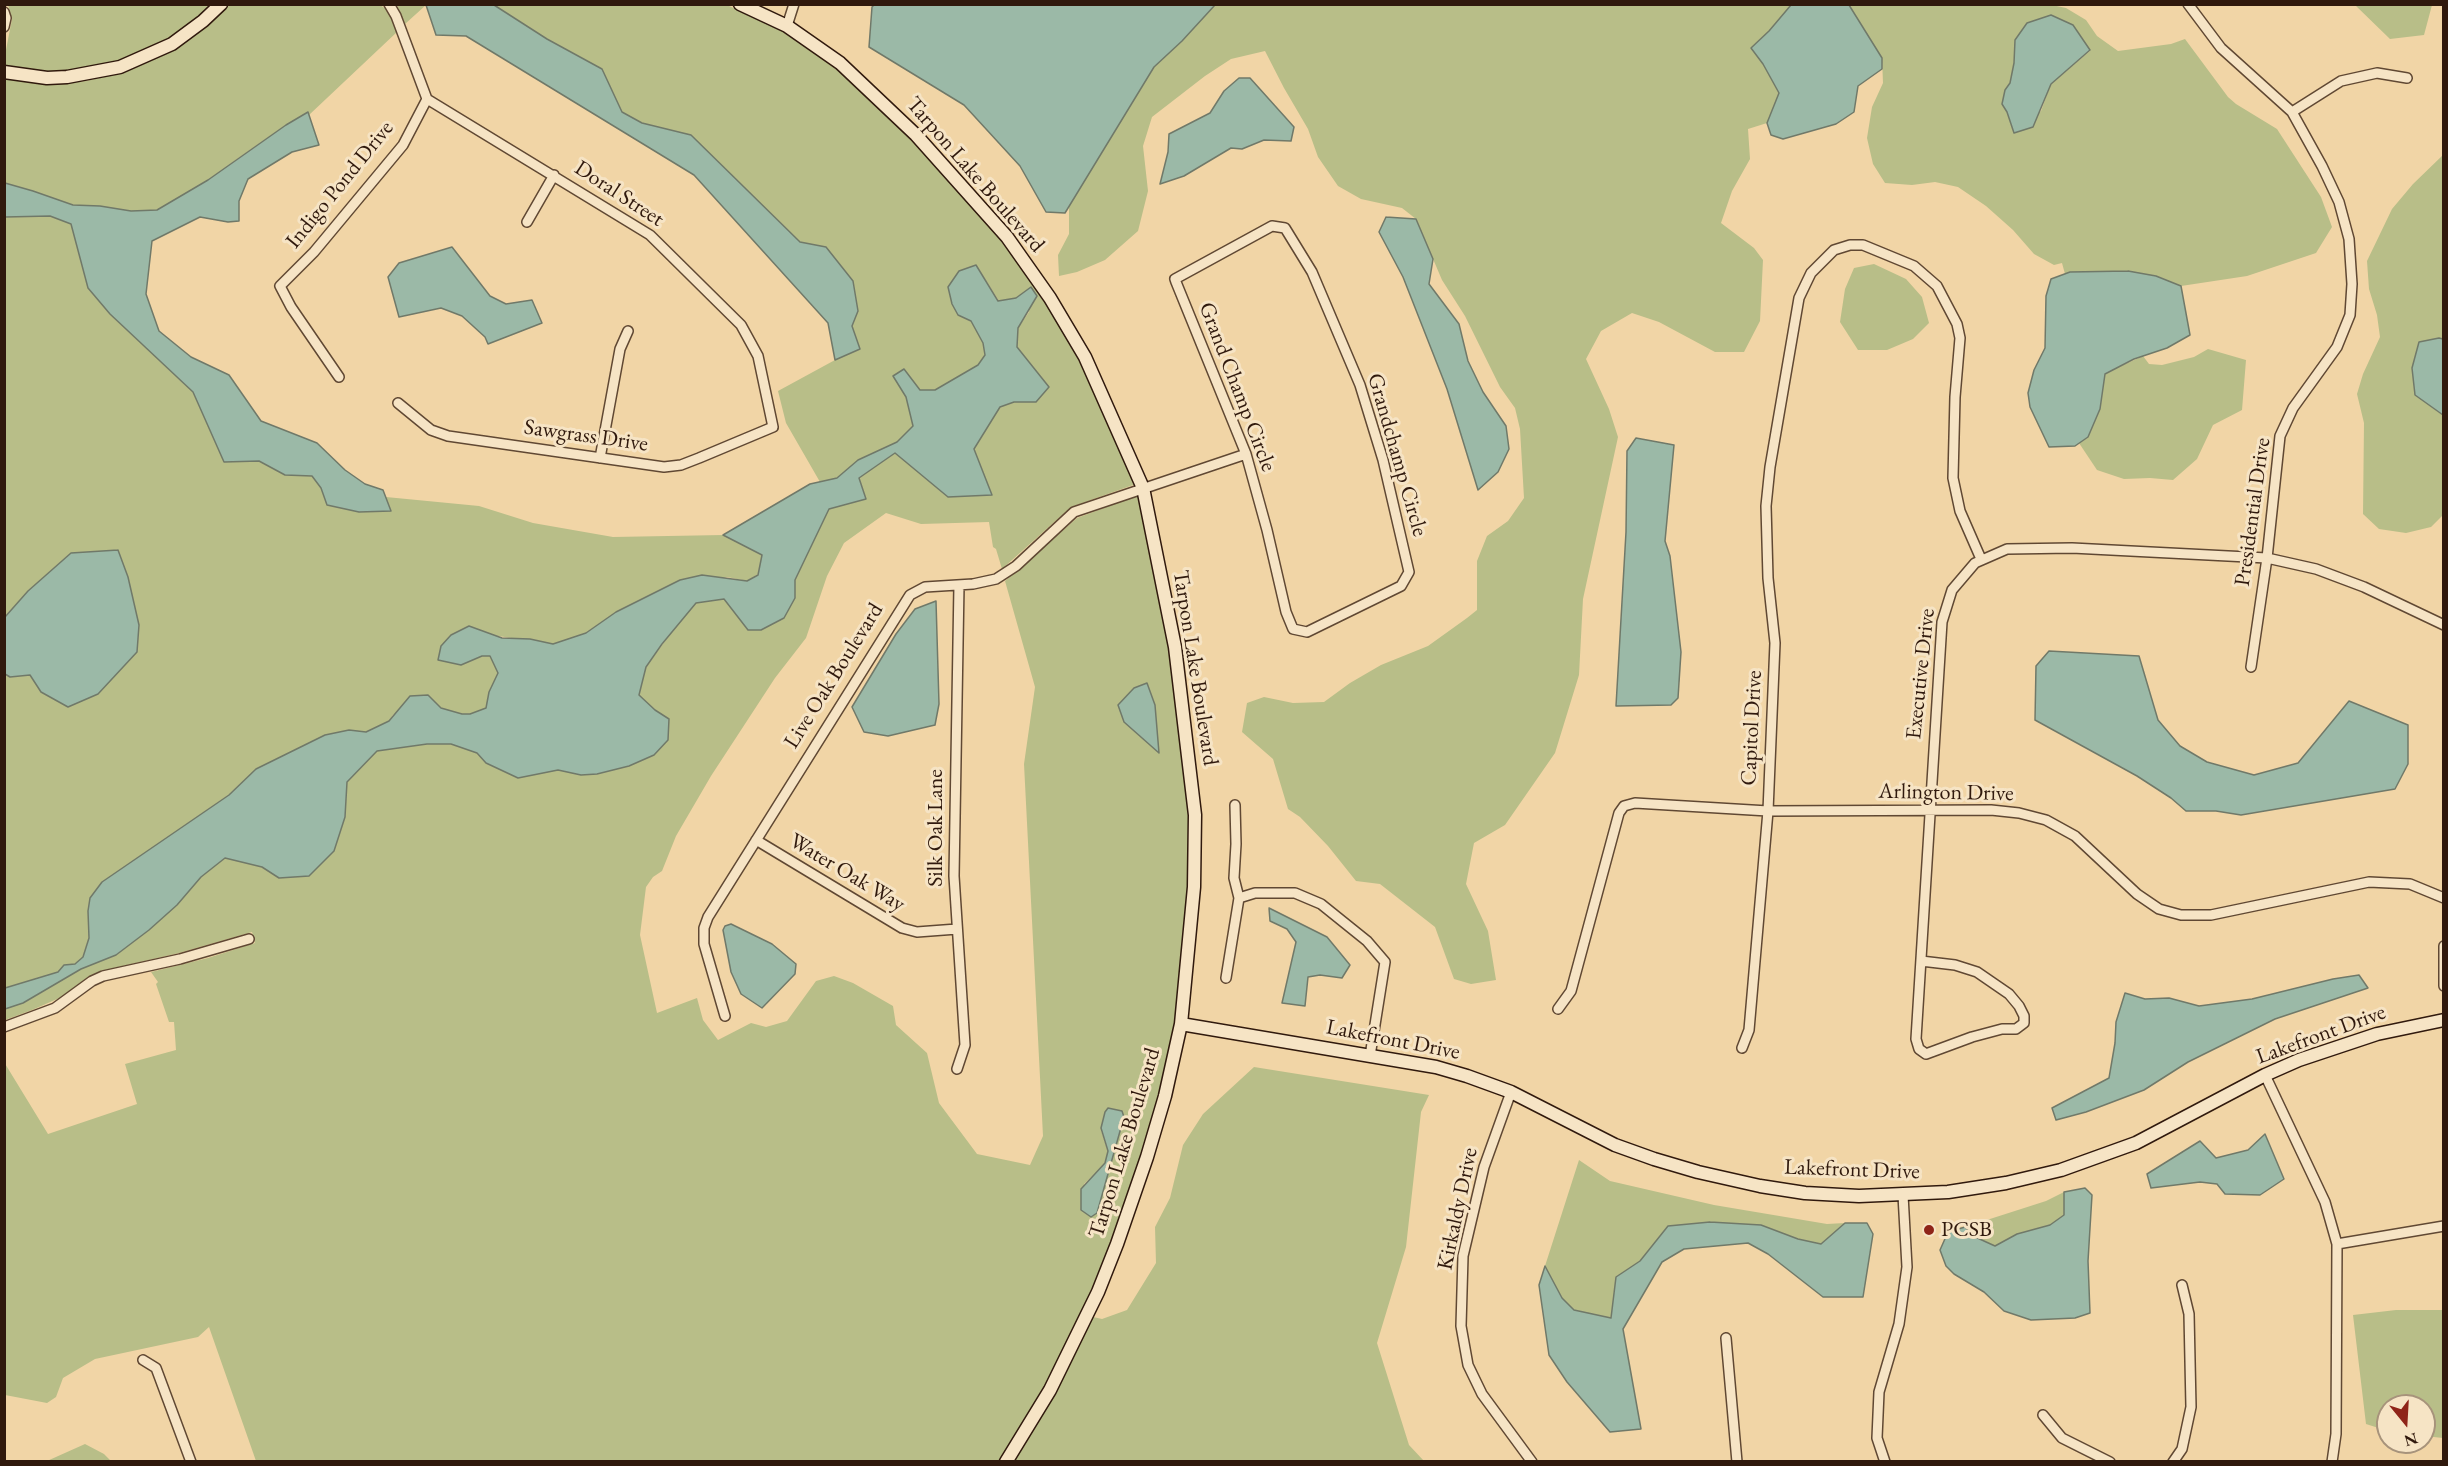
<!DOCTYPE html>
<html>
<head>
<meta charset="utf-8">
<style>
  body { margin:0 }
  #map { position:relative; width:2448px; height:1466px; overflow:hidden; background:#f1d5a6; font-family:"EB Garamond",serif }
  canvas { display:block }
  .frame { position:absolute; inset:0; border:6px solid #30190d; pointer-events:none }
  .north { position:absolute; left:2376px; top:1394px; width:60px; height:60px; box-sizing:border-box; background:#f6e4c5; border:2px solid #a7937b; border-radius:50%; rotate:162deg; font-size:16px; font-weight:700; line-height:24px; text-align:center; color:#30190d }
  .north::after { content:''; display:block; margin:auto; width:21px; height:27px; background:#8f2418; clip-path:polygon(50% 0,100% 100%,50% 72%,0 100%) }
</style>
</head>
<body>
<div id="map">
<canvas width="2448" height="1466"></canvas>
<div class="frame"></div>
<div class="north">N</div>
</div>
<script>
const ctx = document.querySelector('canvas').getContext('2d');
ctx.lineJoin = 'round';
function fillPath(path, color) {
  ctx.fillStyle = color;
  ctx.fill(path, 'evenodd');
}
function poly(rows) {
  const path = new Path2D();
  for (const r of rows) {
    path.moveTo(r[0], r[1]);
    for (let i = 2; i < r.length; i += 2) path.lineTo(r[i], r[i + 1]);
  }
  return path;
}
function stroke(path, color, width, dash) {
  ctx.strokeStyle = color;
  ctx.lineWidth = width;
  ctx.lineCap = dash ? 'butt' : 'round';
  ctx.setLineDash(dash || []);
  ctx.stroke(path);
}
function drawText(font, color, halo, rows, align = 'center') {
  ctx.font = font + ' "EB Garamond",serif';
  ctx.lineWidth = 6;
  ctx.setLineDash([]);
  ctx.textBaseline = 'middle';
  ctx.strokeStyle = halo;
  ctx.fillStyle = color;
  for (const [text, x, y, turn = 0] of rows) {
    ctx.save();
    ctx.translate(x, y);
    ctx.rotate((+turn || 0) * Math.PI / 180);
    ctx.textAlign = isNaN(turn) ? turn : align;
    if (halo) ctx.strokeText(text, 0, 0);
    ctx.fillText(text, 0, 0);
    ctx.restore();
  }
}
const green = poly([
  [8,5,213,5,169,39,118,62,84,69,46,72,5,67,5,55,12,19],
  [229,5,380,5,388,10,397,32,309,115,308,113,286,125,230,164,231,166,199,186,173,211,131,211,100,206,73,205,33,191,5,183,4,78,47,83,68,83,86,81,122,73,175,49,207,26],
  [397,5,426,5,405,24],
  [494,5,727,5,787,33,837,68,912,139,1003,240,1046,301,1080,360,1136,484,1071,507,1002,569,996,549,993,547,989,522,921,524,886,513,844,543,827,576,806,638,775,678,711,776,676,836,662,871,653,877,646,887,640,935,657,1013,697,998,703,1020,718,1040,751,1023,766,1027,787,1021,816,981,834,976,853,983,893,1006,896,1025,927,1053,939,1103,977,1154,1030,1165,1043,1136,1024,764,1035,687,1005,581,1077,518,1139,495,1170,648,1190,815,1189,886,1176,1022,1160,1094,1142,1155,1093,1289,1045,1386,999,1461,256,1461,209,1327,198,1337,95,1359,63,1378,56,1397,47,1403,5,1395,4,1062,48,1134,137,1104,125,1064,176,1050,174,1022,169,1022,156,984,158,982,151,972,208,958,255,943,252,932,179,953,101,971,89,976,64,996,32,1010,5,1020,5,1009,23,1003,81,969,116,955,149,930,177,905,201,877,225,858,262,867,279,878,309,876,334,851,345,817,347,782,377,751,427,744,451,744,478,753,486,763,518,778,558,770,581,775,669,719,655,710,639,695,646,667,684,615,696,603,724,599,748,630,795,598,795,580,829,509,866,499,859,478,895,453,925,476,992,495,974,449,1000,407,1014,402,1036,402,1017,347,1018,328,1029,312,1031,288,1016,298,999,301,976,265,958,315,971,321,983,343,985,355,978,365,935,390,920,390,894,376,906,397,913,426,897,442,858,460,837,478,820,482,786,423,778,391,835,360,858,311,826,247,800,242,691,135,642,123,622,112,602,69,547,39],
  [1147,683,1155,705,1158,752],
  [1105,1112,1124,1117,1085,1214,1084,1184,1104,1165,1108,1152,1101,1130],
  [1215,5,1791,5,1769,31,1751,48,1763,64,1779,93,1767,123,1748,129,1750,159,1732,191,1721,223,1754,248,1763,260,1760,321,1744,352,1715,352,1659,322,1632,313,1601,331,1586,359,1609,409,1618,437,1583,599,1579,675,1555,753,1505,825,1474,843,1466,884,1488,931,1496,980,1471,984,1454,979,1435,927,1380,884,1356,881,1328,846,1300,817,1288,809,1273,759,1242,732,1247,703,1264,697,1293,703,1324,702,1350,683,1381,665,1428,646,1467,618,1477,610,1477,561,1487,536,1508,521,1524,498,1520,429,1515,408,1500,387,1465,316,1442,280,1416,219,1402,208,1361,199,1338,186,1318,157,1308,129,1284,88,1265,51,1231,59,1205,76,1152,117,1143,146,1148,191,1138,231,1105,260,1077,272,1059,276,1058,255,1069,234,1069,206,1081,184,1154,67,1182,41],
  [1849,5,2052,5,2066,8,2086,20,2097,36,2118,51,2171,44,2185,39,2228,97,2236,104,2277,129,2321,197,2332,227,2316,253,2247,276,2181,286,2156,276,2128,271,2065,274,2062,263,2054,265,2034,254,2013,230,1986,206,1958,187,1935,182,1912,185,1885,183,1873,164,1867,138,1872,107,1883,83,1882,58],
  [2051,15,2073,25,2090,51,2051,84,2041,111,2014,133,2007,112,2002,104,2005,90,2010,83,2014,63,2015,40,2027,23],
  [2355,5,2432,5,2424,35,2390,39],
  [2443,155,2443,339,2439,338,2437,411,2443,415,2443,515,2431,527,2406,533,2379,529,2363,514,2364,423,2357,394,2363,374,2380,337,2377,315,2369,289,2367,261,2392,209,2413,184],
  [50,216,72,224,88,288,110,314,193,392,224,462,259,460,285,475,312,476,321,488,327,505,359,512,390,511,386,497,479,506,533,523,613,537,723,535,762,555,758,574,747,581,727,577,642,601,616,612,586,633,553,644,491,635,441,646,438,660,461,665,482,656,490,655,498,673,489,692,486,708,470,714,462,714,441,708,428,695,393,715,389,721,366,732,349,730,256,769,229,795,102,882,90,898,88,911,89,938,83,957,75,964,64,965,58,972,5,988,4,674,10,677,30,675,42,692,98,694,137,652,139,626,71,553,28,591,5,617,5,217],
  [1874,264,1906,279,1922,297,1929,323,1913,339,1887,350,1858,350,1840,322,1845,289,1854,268],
  [2208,349,2246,360,2242,410,2213,425,2197,459,2173,480,2150,478,2124,479,2097,470,2079,443,2088,437,2100,409,2104,374,2143,356,2149,364,2162,365,2194,357],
  [1254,1067,1429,1095,1421,1112,1406,1247,1377,1343,1409,1445,1424,1461,1013,1462,1054,1393,1093,1317,1102,1319,1127,1310,1156,1263,1155,1227,1170,1198,1183,1145,1203,1114],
  [1579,1160,1610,1181,1714,1205,1827,1224,1845,1223,1821,1244,1798,1239,1668,1226,1640,1261,1616,1277,1611,1318,1574,1310,1562,1298,1545,1266],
  [2064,1192,2064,1215,2049,1226,2018,1234,1995,1247,1973,1236,1965,1227,2046,1201],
  [2396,1310,2443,1310,2443,1438,2424,1436,2424,1406,2388,1406,2388,1431,2366,1424,2353,1315],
  [85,1444,104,1454,111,1461,47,1461]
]);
const water = poly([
  [426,5,494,5,547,39,602,69,622,112,642,123,691,135,800,242,826,247,853,281,858,311,852,326,860,349,835,360,828,323,694,175,466,36,436,35,426,5],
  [874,5,874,4,1215,5,1182,41,1154,67,1065,213,1046,212,1020,166,964,105,869,47,872,7,874,5],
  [1791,5,1849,5,1882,58,1882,69,1858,86,1854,112,1836,124,1783,139,1771,135,1767,123,1779,93,1763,64,1751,48,1769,31,1791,5],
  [2051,15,2073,25,2090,50,2051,84,2033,127,2014,133,2007,112,2002,104,2005,90,2010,83,2014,63,2015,40,2027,23,2051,15],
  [1239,78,1250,78,1294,127,1291,141,1264,140,1242,149,1231,148,1184,176,1160,184,1168,152,1169,134,1210,113,1224,91,1239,78],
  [308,112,319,145,292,152,248,179,239,201,239,221,228,222,200,217,152,241,146,294,159,331,191,357,229,375,261,421,317,443,345,470,365,484,383,490,391,511,359,512,327,505,321,488,312,476,285,475,259,461,224,462,193,392,110,314,88,288,71,224,50,216,5,217,5,183,33,191,73,205,100,206,131,211,157,210,208,180,286,125,308,112],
  [1386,217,1416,219,1433,259,1429,284,1459,324,1468,361,1483,392,1506,426,1509,449,1498,472,1478,490,1447,389,1403,277,1379,232,1386,217],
  [452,247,490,296,506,304,532,300,542,323,488,344,485,337,462,316,441,308,399,317,388,277,399,263,452,247],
  [976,265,998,301,1016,298,1031,287,1037,296,1018,328,1017,347,1049,387,1036,402,1014,402,1000,407,974,449,992,495,948,497,895,453,859,478,866,499,829,509,795,580,795,598,784,618,761,630,748,630,724,599,696,603,662,644,646,667,639,695,655,710,669,719,668,740,654,755,629,766,597,774,581,775,558,770,518,778,486,763,477,753,451,744,427,744,377,751,347,782,345,817,334,851,309,876,279,878,262,867,225,858,201,877,177,905,149,930,116,955,81,969,23,1003,5,1009,5,988,58,972,64,965,75,964,83,957,89,938,88,911,90,898,102,882,229,795,256,769,325,735,349,730,366,732,389,721,410,696,428,695,441,708,462,714,470,714,486,708,489,692,498,673,490,656,482,656,461,665,438,660,441,646,451,635,469,626,502,638,530,639,553,644,586,633,616,612,680,580,702,575,747,581,758,575,762,555,723,535,810,484,837,478,858,460,897,442,913,426,906,397,893,376,904,369,920,390,935,390,978,365,985,355,983,343,971,321,958,315,952,304,948,287,959,271,976,265],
  [2128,271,2156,276,2181,286,2190,335,2167,348,2134,359,2105,374,2100,409,2088,437,2075,446,2049,447,2030,407,2028,393,2034,370,2045,348,2046,296,2051,279,2070,272,2128,271],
  [2439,338,2443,339,2443,415,2415,395,2412,368,2419,342,2439,338],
  [1636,438,1674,445,1665,541,1670,556,1681,652,1678,698,1671,705,1616,706,1626,532,1627,451,1636,438],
  [118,550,128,577,139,625,137,652,98,694,68,707,41,692,30,675,10,677,5,674,5,617,28,591,71,553,118,550],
  [936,601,939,704,935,725,888,736,864,732,852,707,896,634,915,609,936,601],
  [2049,651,2139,656,2158,720,2180,746,2207,762,2254,775,2298,763,2349,701,2408,725,2408,764,2395,789,2241,815,2216,811,2186,811,2171,798,2137,776,2035,720,2036,666,2049,651],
  [1147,683,1155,705,1159,753,1124,722,1118,705,1134,688,1147,683],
  [1269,908,1327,937,1350,965,1342,978,1320,975,1308,977,1305,1006,1282,1003,1296,942,1287,929,1270,921,1269,908],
  [731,924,772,944,796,964,795,974,762,1008,741,994,731,972,723,930,725,926,731,924],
  [2359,975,2368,988,2275,1019,2188,1062,2144,1090,2086,1112,2056,1120,2052,1108,2109,1078,2115,1043,2116,1022,2125,993,2145,999,2169,998,2199,1006,2252,999,2333,979,2359,975],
  [1108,1108,1122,1111,1124,1117,1097,1213,1091,1217,1081,1210,1081,1189,1105,1163,1108,1151,1101,1128,1105,1112,1108,1108],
  [2265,1134,2284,1179,2260,1195,2225,1194,2217,1184,2200,1182,2151,1188,2147,1174,2200,1141,2216,1158,2248,1150,2265,1134],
  [2085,1188,2092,1195,2088,1261,2090,1313,2075,1318,2031,1320,2004,1311,1984,1292,1954,1274,1946,1266,1940,1250,1948,1232,1965,1227,1973,1236,1995,1246,2017,1234,2050,1225,2064,1215,2064,1192,2085,1188],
  [1710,1222,1761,1225,1798,1239,1821,1244,1845,1223,1867,1223,1873,1234,1863,1297,1823,1297,1768,1254,1748,1243,1684,1249,1662,1262,1623,1329,1641,1429,1610,1432,1567,1382,1549,1355,1539,1285,1545,1266,1562,1298,1574,1310,1611,1318,1616,1277,1640,1261,1668,1226,1710,1222]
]);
const street = poly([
  [2188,4,2221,48,2292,112,2322,166,2339,202,2349,239,2352,284,2350,315,2337,347,2293,408,2280,436,2267,558,2251,667],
  [4,12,6,18,4,27],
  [787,26,794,4],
  [2292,112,2341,81,2377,73,2407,78],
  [527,222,554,175],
  [1272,226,1285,228,1312,272,1360,385,1383,460,1409,572,1401,586,1307,632,1293,629,1286,612,1267,530,1246,454,1176,282,1175,279,1272,226],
  [339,377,291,307,280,286,314,252,403,145,427,99,396,16,389,4],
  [398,403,431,430,448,436,664,467,681,465,699,458,773,427,758,356,741,325,650,235,427,99],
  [600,458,620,349,628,331],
  [1235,805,1236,844,1234,878,1239,898,1255,893,1295,893,1321,904,1367,941,1385,962,1370,1056],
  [756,840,902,928,917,932,957,929],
  [2444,946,2444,986],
  [1921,961,1955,965,1977,972,2009,994,2019,1006,2024,1016,2024,1023,2016,1029,2002,1029,1972,1037,1926,1054,1919,1049,1916,1039,1942,622,1952,590,1975,563,2007,549,2072,548,2267,558,2316,569,2364,587,2444,625],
  [1226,978,1239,898],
  [1558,1009,1571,991,1619,813,1624,806,1635,803,1768,811,1991,810,2019,813,2046,820,2075,836,2137,894,2159,909,2181,915,2211,915,2369,882,2410,884,2444,898],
  [725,1016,704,944,704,928,708,917,910,595,925,587,973,584,996,579,1016,566,1074,512,1246,454],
  [4,1027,55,1008,92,981,103,976,180,959,249,939],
  [1742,1048,1749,1030,1768,811,1775,643,1768,578,1766,506,1770,467,1799,298,1811,273,1834,250,1850,245,1863,245,1914,266,1937,286,1957,324,1960,338,1955,397,1953,478,1960,511,1981,559],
  [957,1069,965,1045,954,876,959,585],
  [2265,1075,2325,1202,2337,1244,2336,1434,2332,1462],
  [1511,1092,1484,1167,1463,1256,1461,1326,1468,1365,1482,1394,1532,1462],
  [2337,1244,2444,1226],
  [1726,1338,1737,1462],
  [143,1360,156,1368,191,1462],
  [2043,1415,2062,1438,2110,1462],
  [1885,1462,1877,1438,1879,1392,1899,1324,1907,1267,1903,1195],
  [2173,1462,2182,1449,2191,1407,2189,1314,2182,1285]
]);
const secondary = poly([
  [740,4,787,26,840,63,916,135,1007,237,1050,298,1085,357,1143,488,1175,647,1195,815,1194,887,1181,1024,1165,1096,1147,1157,1117,1244,1098,1292,1050,1390,1006,1462],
  [4,72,47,78,67,77,120,67,172,44,203,21,221,4],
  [1181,1024,1436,1067,1467,1076,1511,1092,1615,1145,1654,1159,1698,1172,1760,1186,1805,1193,1859,1196,1948,1192,2006,1183,2061,1170,2136,1143,2265,1075,2299,1060,2377,1034,2444,1020]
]);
const markers = [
  [1929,1230,6,"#8f2418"]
];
const streetNames = [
  ["Tarpon Lake Boulevard",975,175,49],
  ["Indigo Pond Drive",340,185,-51],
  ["Doral Street",619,194,33],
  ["Grand Champ Circle",1237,387,69],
  ["Sawgrass Drive",586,436,8],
  ["Grandchamp Circle",1397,455,74],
  ["Presidential Drive",2253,512,-82],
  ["Tarpon Lake Boulevard",1195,668,81],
  ["Executive Drive",1921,674,-84],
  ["Live Oak Boulevard",834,676,-58],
  ["Capitol Drive",1752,728,-87],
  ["Arlington Drive",1946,793,1],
  ["Silk Oak Lane",936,828,-90],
  ["Water Oak Way",847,873,31],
  ["Lakefront Drive",2321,1035,-20],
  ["Lakefront Drive",1393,1040,11],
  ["Tarpon Lake Boulevard",1125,1143,-73],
  ["Lakefront Drive",1852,1170,2],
  ["Kirkaldy Drive",1458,1209,-78]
];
const poiNames = [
  ["PCSB",1941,1230]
];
fillPath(green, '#b8be88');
fillPath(water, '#9bb9a7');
stroke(water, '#707969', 1.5);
stroke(street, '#604833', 12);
stroke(secondary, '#30190d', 15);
stroke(street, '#f6e4c5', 9);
stroke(secondary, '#f6e4c5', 12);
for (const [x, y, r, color] of markers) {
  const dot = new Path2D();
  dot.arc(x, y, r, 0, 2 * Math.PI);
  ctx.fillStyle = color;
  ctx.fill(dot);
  stroke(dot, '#f6e4c5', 2);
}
drawText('22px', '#30190d', '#f6e4c5', streetNames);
drawText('22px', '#30190d', '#f6e4c5', poiNames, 'left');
</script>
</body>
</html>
